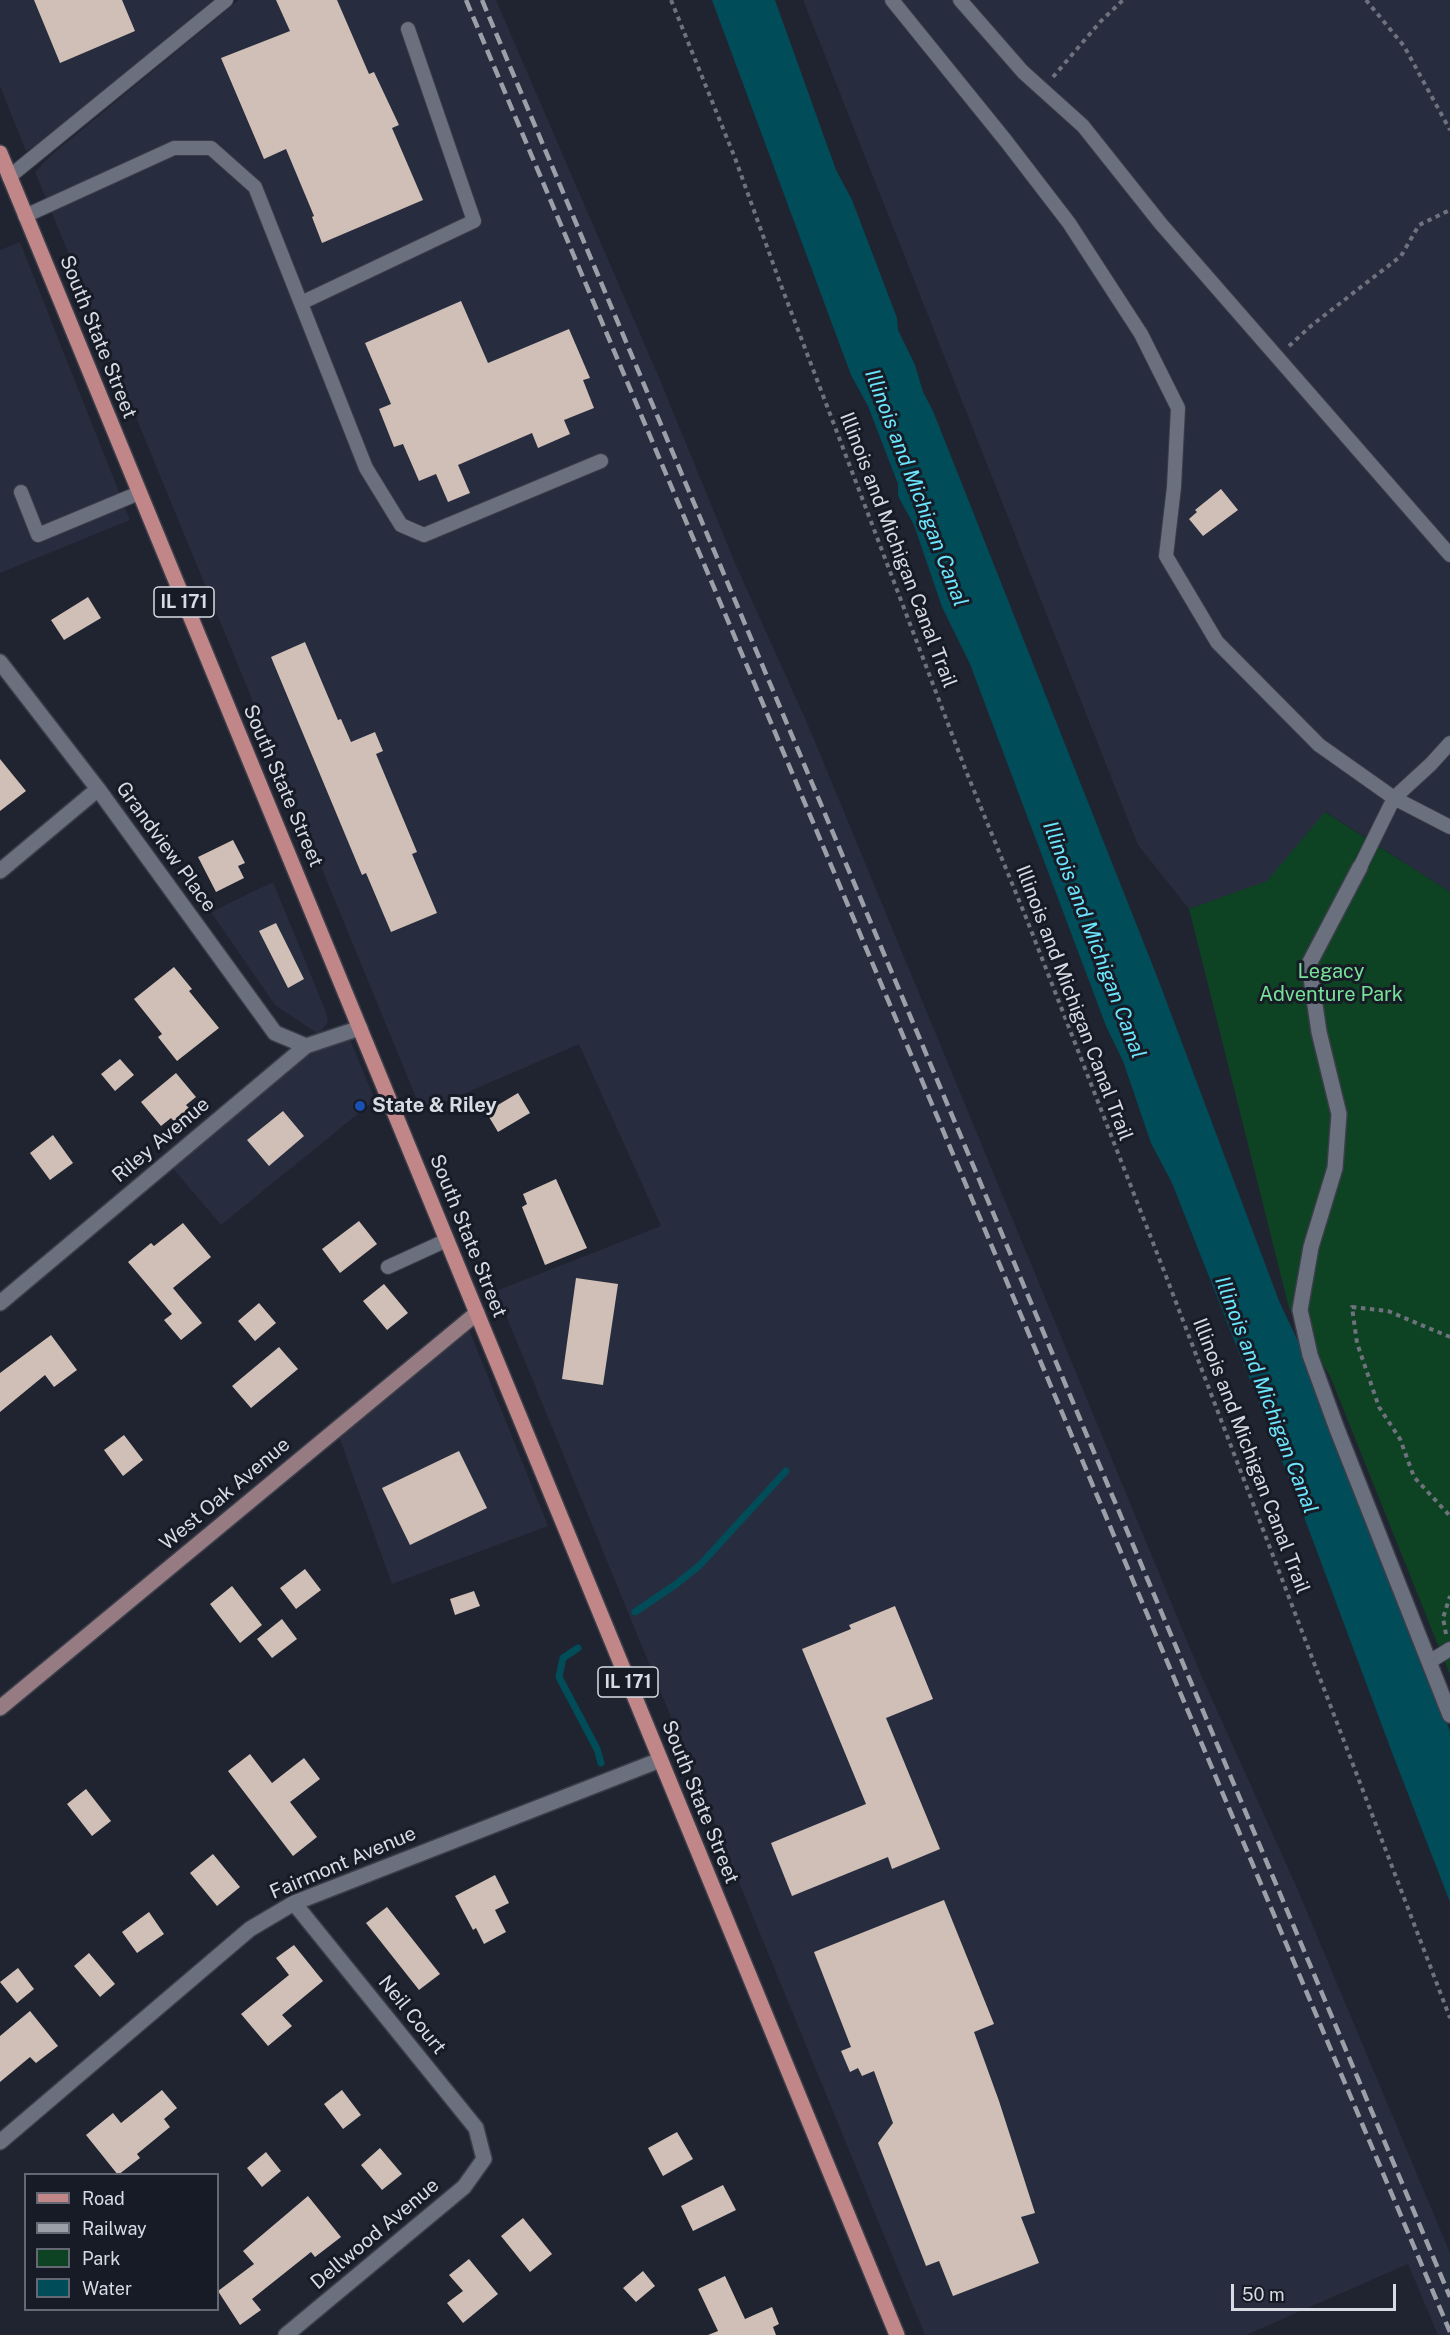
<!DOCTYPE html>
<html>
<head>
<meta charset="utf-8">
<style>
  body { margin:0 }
  #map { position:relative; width:1450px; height:2335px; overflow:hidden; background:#202430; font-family:"Public Sans",sans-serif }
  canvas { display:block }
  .legend { position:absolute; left:24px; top:2173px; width:195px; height:138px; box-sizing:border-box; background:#171b26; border:2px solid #646872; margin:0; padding:8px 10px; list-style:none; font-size:18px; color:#d7dbe3 }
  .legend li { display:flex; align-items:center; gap:12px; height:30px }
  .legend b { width:30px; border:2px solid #646872 }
  .scale { position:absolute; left:1231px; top:2284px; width:165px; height:27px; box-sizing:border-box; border:3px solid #d7dbe3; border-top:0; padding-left:8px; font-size:18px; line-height:21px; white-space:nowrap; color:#d7dbe3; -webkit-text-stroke:4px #171b26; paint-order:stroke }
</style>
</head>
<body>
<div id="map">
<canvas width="1450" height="2335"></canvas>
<ul class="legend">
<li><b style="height:8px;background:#c18688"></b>Road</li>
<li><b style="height:8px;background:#9b9fa8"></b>Railway</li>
<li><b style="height:16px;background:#0d4222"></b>Park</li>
<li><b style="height:16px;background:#004d59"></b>Water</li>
</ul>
<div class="scale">50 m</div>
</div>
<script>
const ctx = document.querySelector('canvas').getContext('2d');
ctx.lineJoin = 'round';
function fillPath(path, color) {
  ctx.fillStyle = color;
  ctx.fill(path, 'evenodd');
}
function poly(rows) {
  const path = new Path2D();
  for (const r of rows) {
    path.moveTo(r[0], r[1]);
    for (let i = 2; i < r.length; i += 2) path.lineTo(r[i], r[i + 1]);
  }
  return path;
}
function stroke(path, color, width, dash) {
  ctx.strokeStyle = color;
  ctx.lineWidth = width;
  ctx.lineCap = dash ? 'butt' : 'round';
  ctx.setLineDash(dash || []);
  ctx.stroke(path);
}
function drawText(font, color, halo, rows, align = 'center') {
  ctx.font = font + ' "Public Sans",sans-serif';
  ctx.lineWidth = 6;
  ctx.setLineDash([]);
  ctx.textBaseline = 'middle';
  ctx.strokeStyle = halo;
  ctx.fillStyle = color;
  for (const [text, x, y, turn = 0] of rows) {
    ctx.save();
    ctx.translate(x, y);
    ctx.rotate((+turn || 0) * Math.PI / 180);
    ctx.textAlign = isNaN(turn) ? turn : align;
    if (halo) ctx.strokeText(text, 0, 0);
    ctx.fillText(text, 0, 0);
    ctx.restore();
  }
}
const built = poly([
  [0,0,213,0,43,142,26,151,0,86],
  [239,0,496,0,660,380,735,563,808,725,1202,1677,1297,1888,1450,2253,1450,2335,1438,2335,1408,2264,1246,2335,925,2335,496,1291,661,1226,579,1044,422,1112,35,172,50,156],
  [803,0,1450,0,1450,892,1326,812,1267,882,1189,909,1138,845],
  [20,242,130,520,0,573,0,250],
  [273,882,326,1012,328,1022,321,1031,317,1033,275,1005,211,912],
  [349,1037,375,1100,221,1225,171,1166,306,1052],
  [468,1327,548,1526,392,1584,338,1434]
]);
const green = poly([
  [1325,812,1450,892,1450,1675,1330,1376,1289,1308,1189,909,1267,881]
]);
const water = poly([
  [712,0,775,0,836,170,852,200,897,318,898,330,915,365,923,392,933,411,1158,979,1279,1301,1304,1354,1404,1621,1419,1649,1450,1731,1450,1902,1393,1755,1303,1514,1172,1183,1151,1143,1123,1061,1106,1026,970,664,942,607,914,525,898,496,898,484,868,406,851,375]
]);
const stream = poly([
  [635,1612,675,1585,700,1565,786,1471],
  [578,1648,563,1658,559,1677,597,1749,601,1763]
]);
const building = poly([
  [34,0,122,0,135,31,60,63],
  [276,0,337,0,369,74,374,72,399,125,392,128,423,200,322,243,312,217,314,216,286,149,264,159,221,58,290,31],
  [461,301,488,363,569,329,590,378,583,380,594,408,564,420,570,434,538,448,532,433,458,465,470,493,448,502,436,474,419,481,403,444,394,447,379,409,391,404,365,343],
  [1221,489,1238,510,1203,536,1189,519,1197,512,1195,510],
  [88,597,101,618,64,640,51,620],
  [305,642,338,720,341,719,351,742,375,732,383,751,376,754,417,852,412,854,437,913,391,932,366,873,362,875,271,657],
  [0,759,26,791,0,811],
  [233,840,245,863,238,866,244,878,216,892,198,857],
  [276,923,304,979,288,988,259,931],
  [174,967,192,989,189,991,219,1028,177,1061,158,1037,162,1034,134,999],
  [120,1059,134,1075,115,1091,101,1074],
  [176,1073,196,1097,186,1105,192,1111,177,1124,171,1118,161,1126,141,1102],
  [518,1093,530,1113,498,1132,486,1112],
  [283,1111,304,1136,269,1166,247,1140],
  [53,1135,73,1163,50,1180,30,1153],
  [556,1179,587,1248,545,1265,522,1207,527,1204,523,1194],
  [359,1221,377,1244,340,1273,322,1249],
  [183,1223,211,1257,173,1288,202,1323,181,1340,164,1320,172,1314,128,1262,151,1243,154,1246],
  [576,1278,618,1284,603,1385,562,1379],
  [384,1284,408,1313,387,1330,363,1301],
  [259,1303,276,1323,255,1341,238,1321],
  [51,1335,77,1370,54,1387,45,1375,0,1412,0,1373],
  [279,1347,298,1369,251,1408,232,1386],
  [124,1435,143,1460,123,1476,104,1450],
  [459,1451,487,1508,410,1545,382,1488],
  [305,1569,321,1590,296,1609,280,1588],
  [232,1586,262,1625,240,1643,210,1604],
  [474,1591,480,1606,455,1615,450,1599],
  [895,1606,933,1699,886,1718,940,1849,892,1869,888,1857,792,1896,771,1843,866,1804,802,1649,851,1629,849,1625],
  [282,1619,297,1639,272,1658,257,1639],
  [250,1754,272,1783,304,1758,320,1779,290,1802,317,1837,293,1856,228,1771],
  [86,1789,111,1821,92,1836,67,1804],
  [213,1854,240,1887,217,1906,190,1873],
  [495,1875,509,1903,495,1910,506,1932,484,1944,476,1928,473,1930,455,1896],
  [944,1900,994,2024,974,2032,999,2101,1035,2213,1021,2217,1039,2263,953,2296,939,2261,926,2266,878,2143,893,2123,874,2071,862,2076,858,2068,850,2072,841,2051,851,2047,814,1952],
  [387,1907,440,1974,419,1990,366,1923],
  [149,1912,164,1934,137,1953,122,1932],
  [294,1945,323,1981,282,2015,292,2026,268,2046,241,2014,289,1975,276,1958],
  [89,1953,115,1984,100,1997,74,1966],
  [18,1968,34,1989,17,2003,0,1982],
  [30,2011,58,2046,36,2063,30,2057,0,2082,0,2036],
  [162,2090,177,2108,164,2119,170,2127,137,2154,140,2158,118,2175,86,2135,113,2113,121,2123],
  [342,2090,361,2115,343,2129,324,2104],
  [677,2132,693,2159,663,2176,648,2148],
  [380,2148,402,2174,382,2190,361,2165],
  [266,2152,281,2171,262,2187,247,2168],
  [723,2185,736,2210,693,2231,681,2206],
  [308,2196,341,2237,315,2257,311,2252,252,2299,261,2310,240,2325,218,2291,254,2264,243,2251],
  [523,2218,552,2254,530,2272,501,2236],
  [469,2259,498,2294,463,2323,447,2303,463,2291,449,2275],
  [643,2271,655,2286,636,2302,623,2288],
  [725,2276,745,2319,772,2307,779,2324,773,2327,776,2335,708,2335,718,2331,698,2289]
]);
const path = poly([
  [671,0,735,158,779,280,966,771,1027,920,1164,1271,1450,2018],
  [1366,0,1404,46,1450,130],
  [1053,77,1100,22,1123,0],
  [1289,346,1312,325,1401,256,1419,225,1450,210],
  [1450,1337,1388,1311,1352,1307,1357,1343,1379,1407,1400,1439,1414,1477,1450,1516],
  [1446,1634,1443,1618,1450,1596]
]);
const lane = poly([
  [892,0,1006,141,1069,223,1141,334,1178,408,1174,487,1166,556,1217,642,1319,745,1394,798,1431,764,1450,743],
  [960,0,1023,72,1083,126,1161,224,1450,555],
  [9,177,226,0],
  [25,216,174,148,211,148,255,187,366,468,401,525,424,535,601,461],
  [301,303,474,221,408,29],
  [21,492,38,535,139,493],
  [1360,867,1394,798,1450,827],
  [388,1267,447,1240],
  [1429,1662,1450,1649]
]);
const street = poly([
  [0,662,98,789,275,1033,306,1046],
  [1360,867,1309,964,1319,1032,1339,1114,1335,1168,1311,1247,1300,1310,1310,1355,1337,1429,1450,1715],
  [0,871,98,789],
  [0,1303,306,1046,360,1028],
  [0,2142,250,1929,294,1903,660,1760],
  [286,2335,464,2187,484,2159,476,2128,294,1903]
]);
const secondary = poly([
  [0,1708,477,1313]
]);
const primary = poly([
  [0,153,897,2335]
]);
const rail = poly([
  [466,0,1450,2332],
  [482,0,1450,2297]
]);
const markers = [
  [360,1106,6,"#1a4fb4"]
];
const shields = [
  [184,602,60],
  [628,1682,60]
];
const shieldNames = [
  ["IL 171",184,602],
  ["IL 171",628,1682]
];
const streetNames = [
  ["South State Street",98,337,68],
  ["Illinois and Michigan Canal Trail",898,550,69],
  ["South State Street",283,786,67],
  ["Grandview Place",166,847,54],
  ["Illinois and Michigan Canal Trail",1074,1003,69],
  ["Riley Avenue",161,1140,-40],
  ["South State Street",468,1236,68],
  ["Illinois and Michigan Canal Trail",1251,1456,69],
  ["West Oak Avenue",225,1494,-40],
  ["South State Street",700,1802,68],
  ["Fairmont Avenue",343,1863,-23],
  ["Neil Court",412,2015,51],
  ["Dellwood Avenue",375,2234,-40]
];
const parkNames = [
  ["Legacy",1331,972],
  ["Adventure Park",1331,995]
];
const poiNames = [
  ["State & Riley",372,1106]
];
const waterNames = [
  ["Illinois and Michigan Canal",916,488,69],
  ["Illinois and Michigan Canal",1094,940,69],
  ["Illinois and Michigan Canal",1266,1395,69]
];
fillPath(built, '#272d3e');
fillPath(green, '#0d4222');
fillPath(water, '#004d59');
stroke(stream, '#004d59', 7);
fillPath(building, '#d0bfb6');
stroke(lane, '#3b3e49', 16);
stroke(street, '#3b3e49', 18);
stroke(secondary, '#3b3e49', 18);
stroke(primary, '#3b3e49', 18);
stroke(path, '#6e727c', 4, [4.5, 4.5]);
stroke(lane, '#6b707e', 14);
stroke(street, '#6b707e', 15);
stroke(secondary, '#967b83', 15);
stroke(primary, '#c18688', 15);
stroke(rail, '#9b9fa8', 4.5, [12, 6]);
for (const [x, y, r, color] of markers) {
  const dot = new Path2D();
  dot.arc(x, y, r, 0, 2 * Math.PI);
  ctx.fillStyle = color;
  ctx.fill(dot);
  stroke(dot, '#171b26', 2);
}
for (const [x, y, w] of shields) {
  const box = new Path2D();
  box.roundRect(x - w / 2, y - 15, w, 30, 4.5);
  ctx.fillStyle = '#171b26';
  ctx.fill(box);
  stroke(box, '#d7dbe3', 1.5);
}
drawText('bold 18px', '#d7dbe3', null, shieldNames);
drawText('20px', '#d7dbe3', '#171b26', streetNames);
drawText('20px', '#78e198', '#171b26', parkNames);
drawText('bold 20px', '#d7dbe3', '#171b26', poiNames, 'left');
drawText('italic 21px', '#6be6fd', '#171b26', waterNames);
</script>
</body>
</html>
